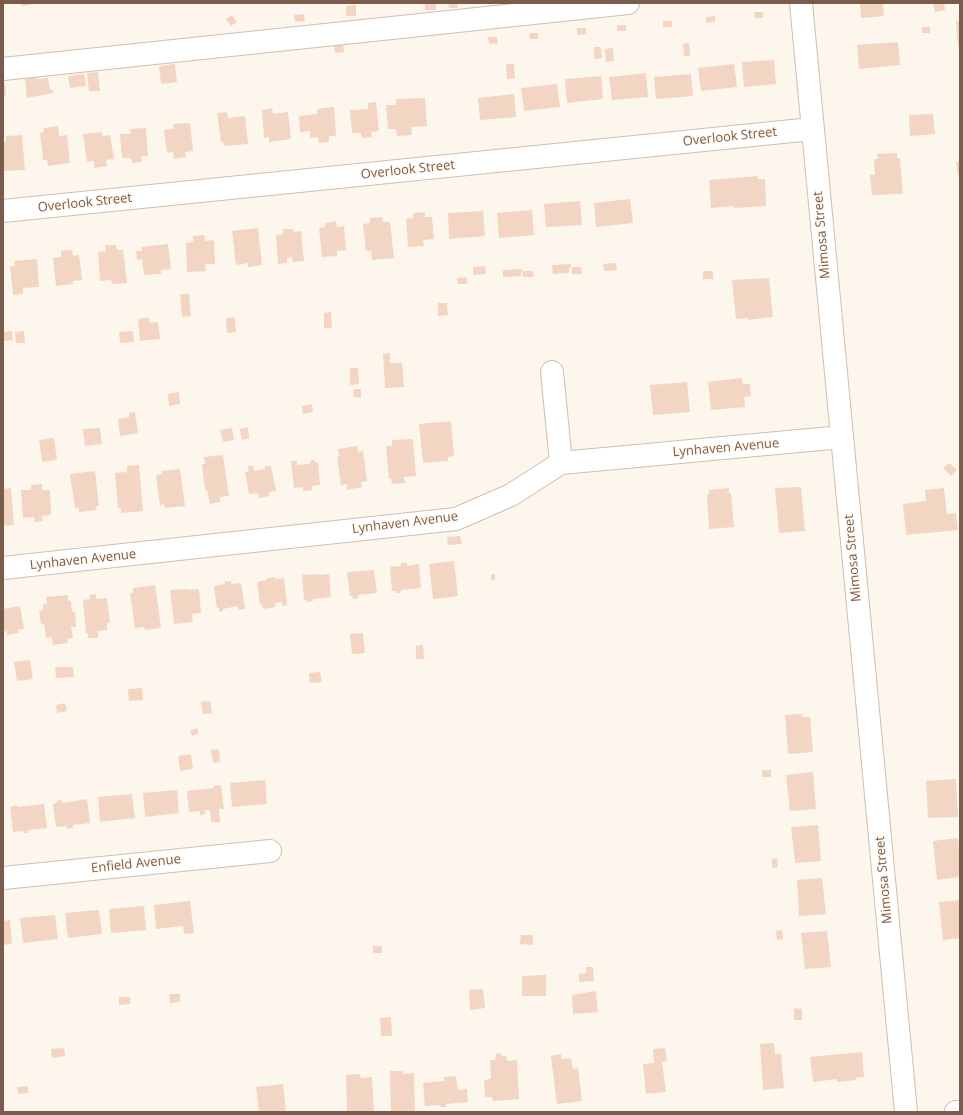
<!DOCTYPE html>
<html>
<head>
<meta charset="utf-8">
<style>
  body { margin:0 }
  #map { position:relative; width:963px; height:1115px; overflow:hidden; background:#fdf6ec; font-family:"Open Sans",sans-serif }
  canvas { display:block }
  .frame { position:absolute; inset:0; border:4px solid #7a5c4d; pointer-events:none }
</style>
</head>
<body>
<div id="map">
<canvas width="963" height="1115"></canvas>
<div class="frame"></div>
</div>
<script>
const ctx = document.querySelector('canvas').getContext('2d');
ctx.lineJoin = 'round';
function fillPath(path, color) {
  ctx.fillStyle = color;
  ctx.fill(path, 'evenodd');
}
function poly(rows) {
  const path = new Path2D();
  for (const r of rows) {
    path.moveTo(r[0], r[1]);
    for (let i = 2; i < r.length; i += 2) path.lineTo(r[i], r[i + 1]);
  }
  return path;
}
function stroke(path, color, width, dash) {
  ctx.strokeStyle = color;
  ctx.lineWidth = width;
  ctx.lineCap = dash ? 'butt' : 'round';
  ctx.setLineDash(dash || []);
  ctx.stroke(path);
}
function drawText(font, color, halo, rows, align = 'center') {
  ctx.font = font + ' "Open Sans",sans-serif';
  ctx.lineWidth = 3;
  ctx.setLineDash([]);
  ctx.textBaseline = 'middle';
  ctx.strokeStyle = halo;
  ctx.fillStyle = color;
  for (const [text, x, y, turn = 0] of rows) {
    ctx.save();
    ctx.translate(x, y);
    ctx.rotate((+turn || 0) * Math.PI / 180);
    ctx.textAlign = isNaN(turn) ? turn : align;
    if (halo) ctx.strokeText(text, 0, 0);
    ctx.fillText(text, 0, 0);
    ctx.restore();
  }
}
const building = poly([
  [21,3,31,3,31,5,21,6],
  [425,3,436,3,436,10,425,10],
  [448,3,457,3,458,8,449,8],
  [860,3,883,3,884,16,861,18],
  [933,3,944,3,945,10,935,12],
  [356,5,356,16,346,16,346,6],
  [754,12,763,12,763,18,755,18],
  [304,14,305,21,295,22,294,15],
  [232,15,237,22,231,26,226,19],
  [715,16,715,22,706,23,706,17],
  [663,21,672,21,672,27,663,27],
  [956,21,960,21,960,46,958,46],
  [617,25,626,25,626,31,617,31],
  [922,27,930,27,930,33,922,33],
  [577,28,586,28,586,34,577,35],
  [529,33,538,33,538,39,530,39],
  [488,37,497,37,498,43,489,44],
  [898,42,900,65,859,69,857,45],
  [689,43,690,56,684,56,683,44],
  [334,45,343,45,344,52,335,53],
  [594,47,601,47,602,58,594,59],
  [613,48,614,61,606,62,605,49],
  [774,60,776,84,744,87,742,62],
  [175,64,177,82,161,84,159,66],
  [506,64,514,64,515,78,507,79],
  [734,64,737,87,701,91,698,68],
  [98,72,100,91,89,91,87,73],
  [646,73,648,97,612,100,609,77],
  [84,74,86,86,70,88,68,76],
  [691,74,693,96,656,99,654,77],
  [601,76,603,99,567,103,565,79],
  [36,77,37,79,48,78,50,90,53,90,53,93,27,98,25,79],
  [3,84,5,84,6,96,3,96],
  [557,84,560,107,524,111,521,88],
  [514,94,516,117,480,120,478,98],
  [425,98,427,126,411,127,412,135,397,136,396,129,388,129,386,105,396,105,396,99],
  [376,102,379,131,371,132,372,137,362,138,361,133,352,133,350,110,368,109,368,103],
  [334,107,336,136,329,136,329,142,319,143,318,137,310,138,310,131,300,132,299,116,317,114,317,109],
  [272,108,273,114,288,112,291,139,269,142,269,137,264,138,262,110],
  [227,112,228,118,245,116,248,144,224,146,223,142,221,142,217,113],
  [933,114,935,134,910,136,909,115],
  [190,123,193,151,185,152,186,157,174,159,173,152,167,153,164,130,174,129,173,124],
  [58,126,59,136,67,135,70,163,48,166,47,160,43,160,40,133,44,132,44,128],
  [146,128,148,156,141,156,142,162,132,163,131,158,122,158,120,134,131,134,130,129],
  [102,132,102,136,110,135,114,159,106,160,107,166,94,168,94,161,87,162,83,134],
  [22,135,25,170,3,171,3,142,6,142,6,136],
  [897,153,897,158,900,158,903,194,872,195,870,175,875,175,874,159,878,159,877,154],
  [956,162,960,162,960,175,958,176],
  [758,176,758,179,765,179,766,206,734,208,733,206,711,208,709,180],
  [630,199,633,223,596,227,594,203],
  [580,201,582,225,546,227,544,204],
  [532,210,534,235,499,238,497,213],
  [483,211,485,236,449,239,448,213],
  [425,212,425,217,432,217,434,239,423,240,424,246,408,247,406,219,413,218,413,213],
  [382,217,383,222,390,222,394,258,372,260,371,251,366,251,363,224,370,223,370,218],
  [336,221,337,227,344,226,346,250,337,251,337,256,322,257,319,228,325,227,325,223],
  [258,228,262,265,248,267,248,263,236,265,232,231],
  [283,229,293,229,293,232,301,231,304,261,293,262,292,257,287,258,287,263,278,264,276,235,283,234],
  [204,235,205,241,214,240,215,264,205,264,206,271,187,272,186,243,193,242,193,236],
  [168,244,171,269,161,270,161,274,144,275,142,259,137,260,136,251,142,251,141,247],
  [105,245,116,245,117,250,123,250,127,283,112,284,111,280,100,281,98,252,106,251],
  [72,250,73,256,79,255,82,280,73,281,73,284,56,286,53,258,61,257,61,251],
  [37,259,39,287,23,288,23,294,13,295,10,266,15,266,14,261],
  [616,263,617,270,604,271,603,264],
  [571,264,571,268,569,268,569,273,553,274,552,265],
  [485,266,486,274,473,275,473,267],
  [572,267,581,267,582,274,572,274],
  [521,269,522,271,521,271,521,276,503,277,503,270],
  [522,271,533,271,534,277,523,277],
  [703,271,713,271,713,279,703,279],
  [467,277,467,284,458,284,457,278],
  [769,278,773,317,748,320,748,318,736,319,732,280],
  [180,294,189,294,191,316,182,317],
  [438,303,447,303,448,315,438,316],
  [331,312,332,328,324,328,324,313],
  [235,317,236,332,227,333,226,318],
  [144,318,149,318,150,323,158,322,160,339,140,341,138,319],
  [12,331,13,340,4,341,3,332],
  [24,331,25,343,16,343,15,332],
  [133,331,134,342,120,343,119,332],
  [390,353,390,363,402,363,404,387,385,388,383,354],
  [350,368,358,368,359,384,350,385],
  [742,378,743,384,750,384,751,396,744,397,745,407,711,410,708,382],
  [687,382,690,412,653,415,650,385],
  [354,389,361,389,361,398,353,397],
  [179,392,180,404,169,406,168,394],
  [312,404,313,412,303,414,302,406],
  [135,412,138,433,120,436,118,419,129,417,129,413],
  [451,421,454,456,448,457,448,461,423,463,419,424],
  [248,427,249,438,242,440,240,429],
  [100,428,102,444,85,446,83,429],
  [232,428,234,440,223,442,220,430],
  [54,438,57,460,42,462,39,440],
  [413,439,416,476,404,477,405,483,392,484,391,478,389,479,386,446,392,446,392,440],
  [357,446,358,452,363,451,367,481,361,482,362,487,347,490,347,484,341,485,337,457,339,456,338,449],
  [223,455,229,496,220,497,220,502,210,504,207,490,205,490,202,464,205,464,204,457],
  [315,460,315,463,318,462,320,485,312,486,312,490,303,491,303,487,294,488,291,461,297,461,297,465,310,464,310,461],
  [949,463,957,470,951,476,943,468],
  [139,465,143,511,121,513,121,508,118,508,115,473,127,472,127,466],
  [248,466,253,466,254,471,265,469,265,466,271,466,276,491,269,492,269,496,259,498,258,493,249,494,245,472,249,471],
  [180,469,185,506,165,508,164,504,160,505,156,475,162,474,162,471],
  [95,471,99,506,96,506,97,510,79,512,79,508,75,508,70,474],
  [42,484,42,490,50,490,51,515,42,516,43,521,34,522,34,517,23,518,21,490,31,490,31,485],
  [801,487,805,531,779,533,775,488],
  [11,488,14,525,3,526,3,489],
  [729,488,729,493,731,493,734,527,709,529,707,495,709,494,709,490],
  [944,488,947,514,956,513,958,530,906,535,903,504,926,501,925,490],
  [460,536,462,544,448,545,447,537],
  [454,561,458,596,433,599,429,564],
  [401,563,407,563,407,566,419,564,421,588,401,590,401,593,396,593,396,591,392,591,390,567,401,566],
  [374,570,377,593,358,595,358,598,353,599,352,596,350,596,347,572],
  [319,574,319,575,329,574,331,597,313,599,313,601,307,602,307,600,304,600,302,575],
  [491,574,495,574,495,580,491,580],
  [275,577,275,579,284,578,287,605,282,606,282,602,275,603,275,607,263,609,262,604,260,605,257,582,267,580,267,578],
  [231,581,231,584,241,583,245,609,238,610,238,606,223,609,223,611,219,612,219,608,217,608,214,586,225,584,224,582],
  [155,585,161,628,145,630,144,627,135,628,130,593,133,593,133,588],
  [187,589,187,590,199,589,201,613,192,614,193,622,174,624,170,590],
  [96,594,96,599,107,598,110,623,107,623,107,630,98,631,98,638,88,638,88,633,86,633,83,600,90,599,89,595],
  [68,595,68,601,71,601,72,612,75,612,76,627,71,627,73,638,67,639,68,643,53,645,52,637,46,638,44,624,41,625,39,611,43,610,43,604,47,604,46,597],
  [20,606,24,629,18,630,19,633,7,635,7,631,3,632,3,609],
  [363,633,365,653,352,654,350,634],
  [423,645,424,659,416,659,416,646],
  [30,660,33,679,17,681,14,662],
  [55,667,73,667,74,677,56,678],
  [320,672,322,682,310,683,309,673],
  [142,688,143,700,129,701,128,689],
  [210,701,212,713,203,714,201,702],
  [65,703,67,711,57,713,56,705],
  [802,714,803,717,810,717,813,752,788,754,785,715],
  [197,728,199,733,192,736,190,731],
  [219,749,220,762,213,763,211,750],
  [191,754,193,769,180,771,178,756],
  [762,770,771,770,771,777,762,777],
  [813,772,816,809,790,811,786,775],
  [956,779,958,817,928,818,926,781],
  [265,780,267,804,232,807,230,783],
  [221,785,224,809,219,809,220,822,211,822,210,810,205,810,205,814,200,815,200,811,189,812,187,791,214,788,214,786],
  [177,790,179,813,145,817,143,793],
  [132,794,135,818,100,822,98,797],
  [87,799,90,823,73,825,73,828,67,829,66,826,56,827,53,804,57,803,57,801,61,800,62,803],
  [44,804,47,828,28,830,28,833,23,833,23,831,13,832,10,807,17,805,17,807],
  [818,825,821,861,795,863,791,827],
  [958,838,960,860,960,877,937,880,933,841],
  [777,858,778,867,772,868,772,859],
  [822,878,826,914,799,916,797,880],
  [960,900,960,938,943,940,939,902],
  [190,901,194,933,184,934,183,926,156,929,154,905],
  [144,906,146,930,111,933,109,909],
  [99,910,102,934,68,938,65,913],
  [55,915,58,939,23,943,20,918],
  [10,920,12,944,3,945,3,921],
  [782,930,783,939,777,940,776,931],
  [827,931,831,967,805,969,801,933],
  [521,935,533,935,533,945,520,944],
  [373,946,382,946,382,953,373,953],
  [586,967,593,967,594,981,579,982,579,974,586,973],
  [546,975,546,996,522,996,522,976],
  [483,989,485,1008,470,1010,469,990],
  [596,991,598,1012,573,1014,572,995],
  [169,994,180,994,180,1002,170,1003],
  [119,997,130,997,130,1004,119,1005],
  [794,1008,802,1009,802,1020,794,1020],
  [391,1017,392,1036,381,1036,380,1018],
  [774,1043,775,1054,781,1054,784,1088,763,1090,760,1044],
  [64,1048,65,1056,52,1058,51,1049],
  [665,1048,667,1061,662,1062,666,1092,646,1094,643,1064,654,1063,653,1049],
  [862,1052,864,1077,855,1078,856,1080,837,1082,837,1079,813,1082,810,1057],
  [501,1053,501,1056,506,1056,507,1061,517,1060,519,1099,493,1101,492,1097,485,1097,484,1080,491,1079,490,1060,495,1060,496,1054],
  [561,1054,562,1059,571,1058,573,1069,578,1068,582,1101,557,1104,551,1056],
  [390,1071,403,1071,403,1074,414,1073,415,1112,391,1112],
  [360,1074,361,1078,372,1077,374,1112,347,1112,346,1075],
  [456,1076,458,1090,467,1089,468,1102,446,1104,446,1107,441,1107,440,1105,425,1106,423,1083,444,1081,444,1077],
  [283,1084,286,1112,259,1112,256,1087],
  [28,1086,28,1093,18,1094,17,1087]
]);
const minor = poly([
  [801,3,906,1112],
  [3,69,628,3],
  [3,211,812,129],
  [552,372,561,463],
  [3,568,456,519,511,495,561,463,842,437],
  [3,878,270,851],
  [956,1112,960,1112]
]);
const streetNames = [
  ["Overlook Street",730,137,-6],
  ["Overlook Street",408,170,-6],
  ["Overlook Street",85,203,-6],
  ["Mimosa Street",822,235,-95],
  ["Lynhaven Avenue",726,448,-5],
  ["Lynhaven Avenue",405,523,-7],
  ["Mimosa Street",853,558,-95],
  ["Lynhaven Avenue",83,560,-6],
  ["Enfield Avenue",136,864,-6],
  ["Mimosa Street",884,880,-95]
];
fillPath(building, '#f3d5c3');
stroke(minor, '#d1beb0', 24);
stroke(minor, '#fff', 22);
drawText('13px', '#7a5c4d', '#fffaf3', streetNames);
</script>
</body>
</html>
